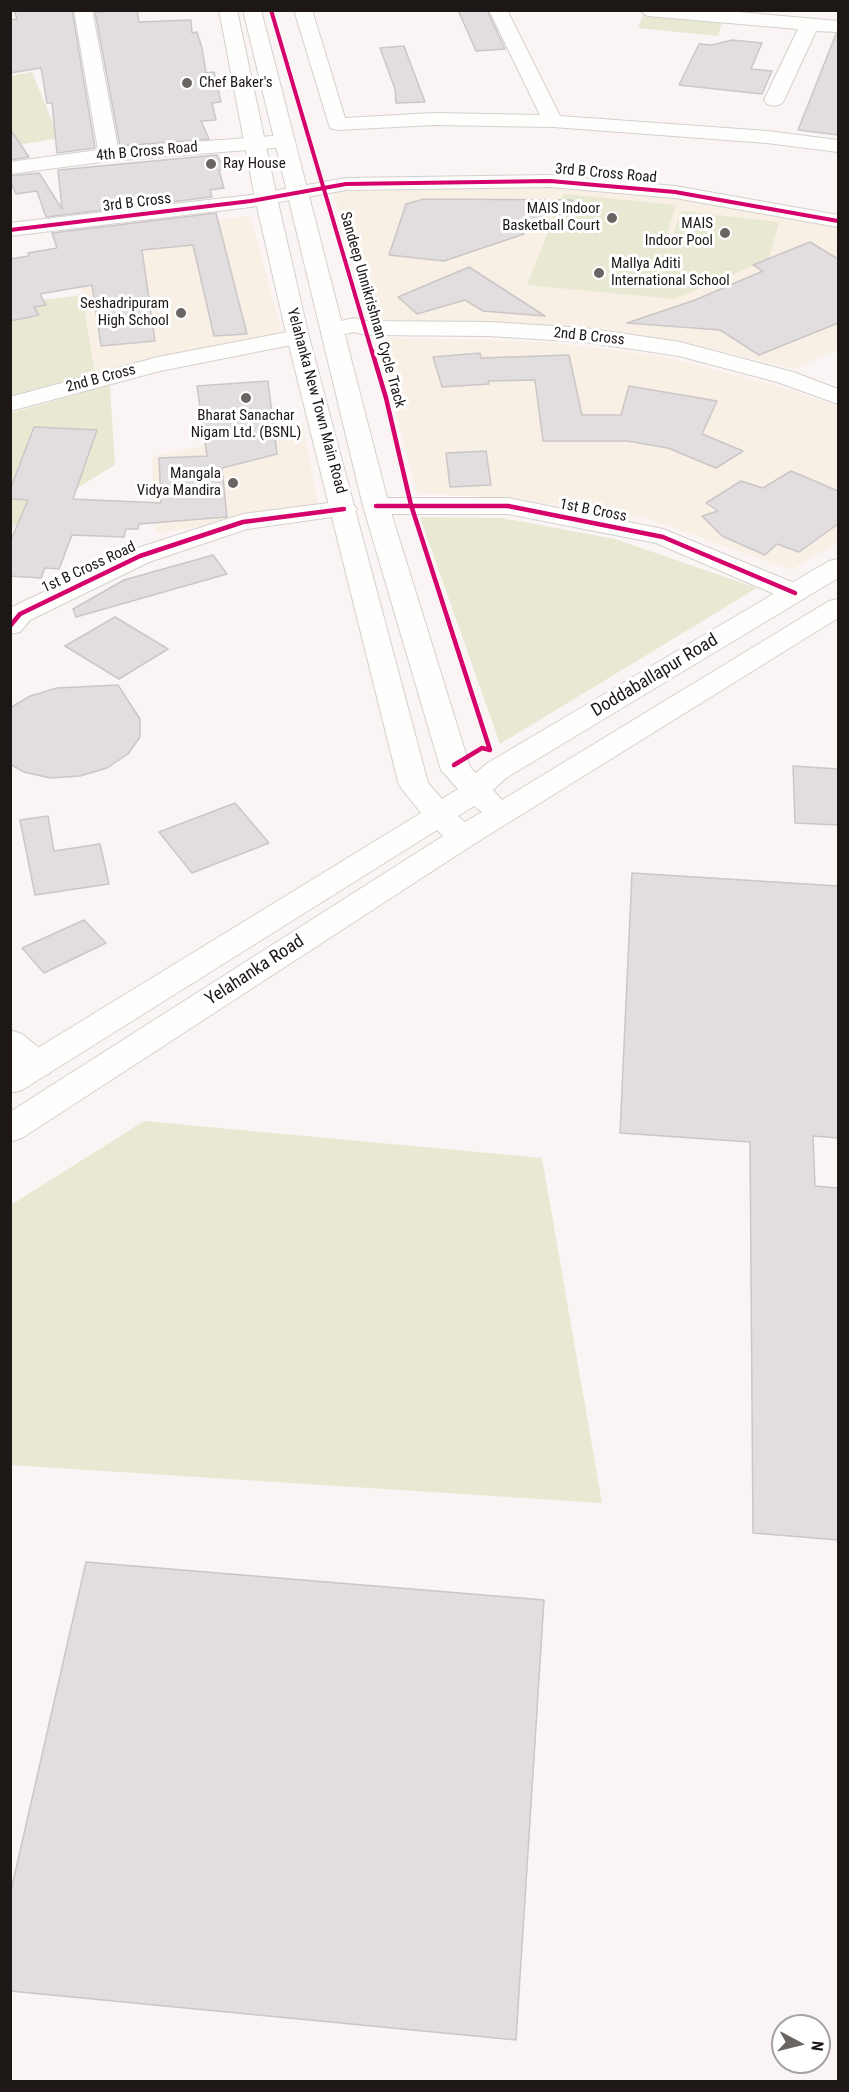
<!DOCTYPE html>
<html>
<head>
<meta charset="utf-8">
<style>
  body { margin:0 }
  #map { position:relative; width:849px; height:2092px; overflow:hidden; background:#faf5f4; font-family:"Roboto Condensed",sans-serif }
  canvas { display:block }
  .frame { position:absolute; inset:0; border:12px solid #1d1715; pointer-events:none }
  .north { position:absolute; left:771px; top:2014px; width:60px; height:60px; box-sizing:border-box; background:#fff; border:2px solid #a5a2a1; border-radius:50%; rotate:97deg; font-size:16px; font-weight:700; line-height:24px; text-align:center; color:#1d1715 }
  .north::after { content:''; display:block; margin:auto; width:21px; height:27px; background:#6a6563; clip-path:polygon(50% 0,100% 100%,50% 72%,0 100%) }
</style>
</head>
<body>
<div id="map">
<canvas width="849" height="2092"></canvas>
<div class="frame"></div>
<div class="north">N</div>
</div>
<script>
const ctx = document.querySelector('canvas').getContext('2d');
ctx.lineJoin = 'round';
function fillPath(path, color) {
  ctx.fillStyle = color;
  ctx.fill(path, 'evenodd');
}
function poly(rows) {
  const path = new Path2D();
  for (const r of rows) {
    path.moveTo(r[0], r[1]);
    for (let i = 2; i < r.length; i += 2) path.lineTo(r[i], r[i + 1]);
  }
  return path;
}
function stroke(path, color, width, dash) {
  ctx.strokeStyle = color;
  ctx.lineWidth = width;
  ctx.lineCap = dash ? 'butt' : 'round';
  ctx.setLineDash(dash || []);
  ctx.stroke(path);
}
function drawText(font, color, halo, rows, align = 'center') {
  ctx.font = font + ' "Roboto Condensed",sans-serif';
  ctx.lineWidth = 6;
  ctx.setLineDash([]);
  ctx.textBaseline = 'middle';
  ctx.strokeStyle = halo;
  ctx.fillStyle = color;
  for (const [text, x, y, turn = 0] of rows) {
    ctx.save();
    ctx.translate(x, y);
    ctx.rotate((+turn || 0) * Math.PI / 180);
    ctx.textAlign = isNaN(turn) ? turn : align;
    if (halo) ctx.strokeText(text, 0, 0);
    ctx.fillText(text, 0, 0);
    ctx.restore();
  }
}
const education = poly([
  [536,186,672,196,838,226,838,349,794,369,685,342,590,327,492,322,376,320,332,190],
  [250,216,282,332,95,374,73,235],
  [376,337,547,342,661,356,774,385,838,406,838,542,791,570,643,517,516,499,417,493],
  [303,424,319,510,155,533,152,457]
]);
const green = poly([
  [644,12,723,19,718,36,638,28],
  [32,72,59,138,18,145,11,134,11,76],
  [563,194,676,205,664,243,670,244,681,211,779,222,769,259,674,299,527,285],
  [82,295,95,374,11,396,11,304],
  [110,385,115,465,11,528,11,413],
  [420,517,502,518,615,539,757,588,500,744],
  [144,1121,542,1158,602,1503,11,1465,11,1205]
]);
const building = poly([
  [14,10,72,10,95,148,57,153,52,103,47,103,41,68,10,73,10,20,17,19,14,10],
  [137,10,139,22,191,20,192,33,197,32,202,48,206,73,214,72,221,102,212,103,216,120,201,121,209,139,120,146,95,12,137,10],
  [458,10,487,10,505,49,476,51,458,10],
  [836,34,838,34,838,135,798,130,836,34],
  [732,40,762,43,751,69,772,71,762,94,679,85,699,44,712,45,732,40],
  [404,46,425,102,396,103,395,89,380,48,404,46],
  [10,129,29,157,10,160,10,129],
  [217,155,224,169,219,170,224,188,210,190,212,197,46,217,37,191,16,194,10,180,10,176,39,173,62,209,58,170,217,155],
  [424,199,572,200,572,205,540,215,547,221,519,230,524,234,444,261,389,255,406,204,424,199],
  [216,213,247,334,214,336,193,245,142,250,155,341,101,346,92,285,40,294,46,305,34,307,39,315,10,321,10,259,29,256,28,253,57,248,52,233,216,213],
  [810,242,838,259,838,323,759,355,720,330,627,323,695,300,763,271,753,265,810,242],
  [469,267,545,316,483,311,465,300,417,314,398,297,469,267],
  [480,353,481,358,569,355,582,415,621,415,629,386,717,401,702,434,743,451,716,468,668,448,627,441,543,441,535,380,488,381,489,384,442,387,433,357,480,353],
  [268,381,277,454,222,468,227,517,139,524,138,529,126,529,124,537,72,535,59,569,45,568,41,578,10,576,10,542,28,500,10,499,10,490,34,427,97,430,73,499,161,503,159,458,207,456,197,386,268,381],
  [486,451,491,485,450,487,446,453,486,451],
  [791,471,838,491,838,524,799,552,777,544,765,555,722,536,702,516,718,511,706,503,741,481,763,488,791,471],
  [213,555,227,574,76,617,73,609,124,580,213,555],
  [115,617,168,649,119,679,65,646,115,617],
  [118,685,140,719,140,737,128,754,107,768,80,776,50,778,24,772,10,764,10,708,30,696,57,688,118,685],
  [793,766,838,769,838,825,795,823,793,766],
  [235,803,269,843,192,873,159,832,235,803],
  [48,816,54,851,100,844,109,884,35,895,20,820,48,816],
  [632,873,838,886,838,1138,813,1136,815,1186,838,1188,838,1540,753,1533,750,1142,620,1133,632,873],
  [84,920,106,943,44,973,22,948,84,920],
  [86,1562,544,1600,516,2040,10,1991,10,1895,86,1562]
]);
const minor = poly([
  [74,10,92,10,118,148,285,135,292,137,295,141,292,145,285,147,109,161,10,174,10,162,98,150,74,10],
  [294,10,312,10,345,118,434,113,540,115,489,10,507,10,560,116,767,131,838,140,838,152,767,143,553,127,434,125,337,130,330,128,294,10],
  [639,10,716,10,838,21,838,32,816,31,784,100,781,104,774,106,767,104,764,100,798,29,648,16,639,10],
  [550,175,675,186,838,215,838,227,675,198,550,187,346,190,251,207,10,236,10,223,251,195,346,178,550,175],
  [354,318,366,321,489,322,585,328,680,342,793,372,838,389,838,404,777,382,679,356,585,342,489,336,366,335,354,332,332,337,324,335,321,330,324,325,354,318],
  [298,330,306,332,309,337,306,342,160,371,10,411,10,397,158,357,298,330],
  [376,498,508,498,663,529,804,587,808,593,804,599,795,601,786,599,656,543,508,514,376,514,367,511,363,506,367,501,376,498],
  [344,501,353,504,357,509,353,514,247,529,149,562,30,620,20,632,10,634,10,608,131,550,243,514,344,501],
  [10,1030,22,1034,49,1056,54,1065,49,1074,37,1077,25,1074,10,1061,10,1030]
]);
const major = poly([
  [219,10,237,10,277,198,309,337,428,783,442,799,458,789,441,770,363,506,243,10,261,10,389,506,470,767,476,773,486,764,829,561,838,559,838,578,506,778,493,790,502,800,829,601,838,599,838,618,474,844,22,1138,10,1142,10,1112,443,836,437,830,22,1090,10,1093,10,1065,421,813,399,785,287,337,255,198,219,10],
  [474,806,482,812,465,822,458,816,474,806]
]);
const cyclewayFar1 = poly([
  [271,10,372,352],
  [10,230,251,201,346,184,550,181,675,192,838,221]
]);
const cycleway = poly([
  [372,351,386,398,411,505,490,750,482,748,454,765],
  [376,506,508,506,663,537,795,593],
  [10,626,20,614,140,556,243,522,344,509]
]);
const markers = [
  [187,83,6,"#6a6563"],
  [211,164,6,"#6a6563"],
  [612,218,6,"#6a6563"],
  [725,233,6,"#6a6563"],
  [599,273,6,"#6a6563"],
  [181,313,6,"#6a6563"],
  [246,398,6,"#6a6563"],
  [233,483,6,"#6a6563"]
];
const farPoinames = [
  ["Chef Baker's",199,83,"left"],
  ["Ray House",223,164,"left"],
  ["MAIS Indoor",600,209],
  ["Basketball Court",600,226],
  ["MAIS",713,224],
  ["Indoor Pool",713,241],
  ["Mallya Aditi",611,264,"left"],
  ["International School",611,281,"left"],
  ["Seshadripuram",169,304],
  ["High School",169,321],
  ["Bharat Sanachar",246,416,"center"],
  ["Nigam Ltd. (BSNL)",246,433,"center"],
  ["Mangala",221,474],
  ["Vidya Mandira",221,491]
];
const farStreetnames = [
  ["4th B Cross Road",147,152,-5],
  ["3rd B Cross Road",606,174,5],
  ["3rd B Cross",137,203,-7],
  ["Sandeep Unnikrishnan Cycle Track",372,310,74],
  ["2nd B Cross",589,337,6],
  ["2nd B Cross",101,379,-15],
  ["Yelahanka New Town Main Road",316,401,75],
  ["1st B Cross",593,511,11],
  ["1st B Cross Road",89,568,-25]
];
const streetNames = [
  ["Doddaballapur Road",655,676,-31],
  ["Yelahanka Road",255,971,-33]
];
fillPath(education, '#f8f0e4');
fillPath(green, '#e8e8d3');
fillPath(building, '#e2dddf');
stroke(building, '#cbc6c8', 1.5);
stroke(minor, '#d5d0ce', 2);
stroke(major, '#d5d0ce', 2);
fillPath(minor, '#fefefd');
fillPath(major, '#fefefd');
stroke(cyclewayFar1, '#d6006c', 4);
stroke(cycleway, '#d6006c', 4.5);
for (const [x, y, r, color] of markers) {
  const dot = new Path2D();
  dot.arc(x, y, r, 0, 2 * Math.PI);
  ctx.fillStyle = color;
  ctx.fill(dot);
  stroke(dot, '#fff', 2);
}
drawText('15px', '#1d1715', '#fff', farPoinames, 'right');
drawText('15px', '#1d1715', '#fff', farStreetnames);
drawText('18px', '#1d1715', '#fff', streetNames);
</script>
</body>
</html>
